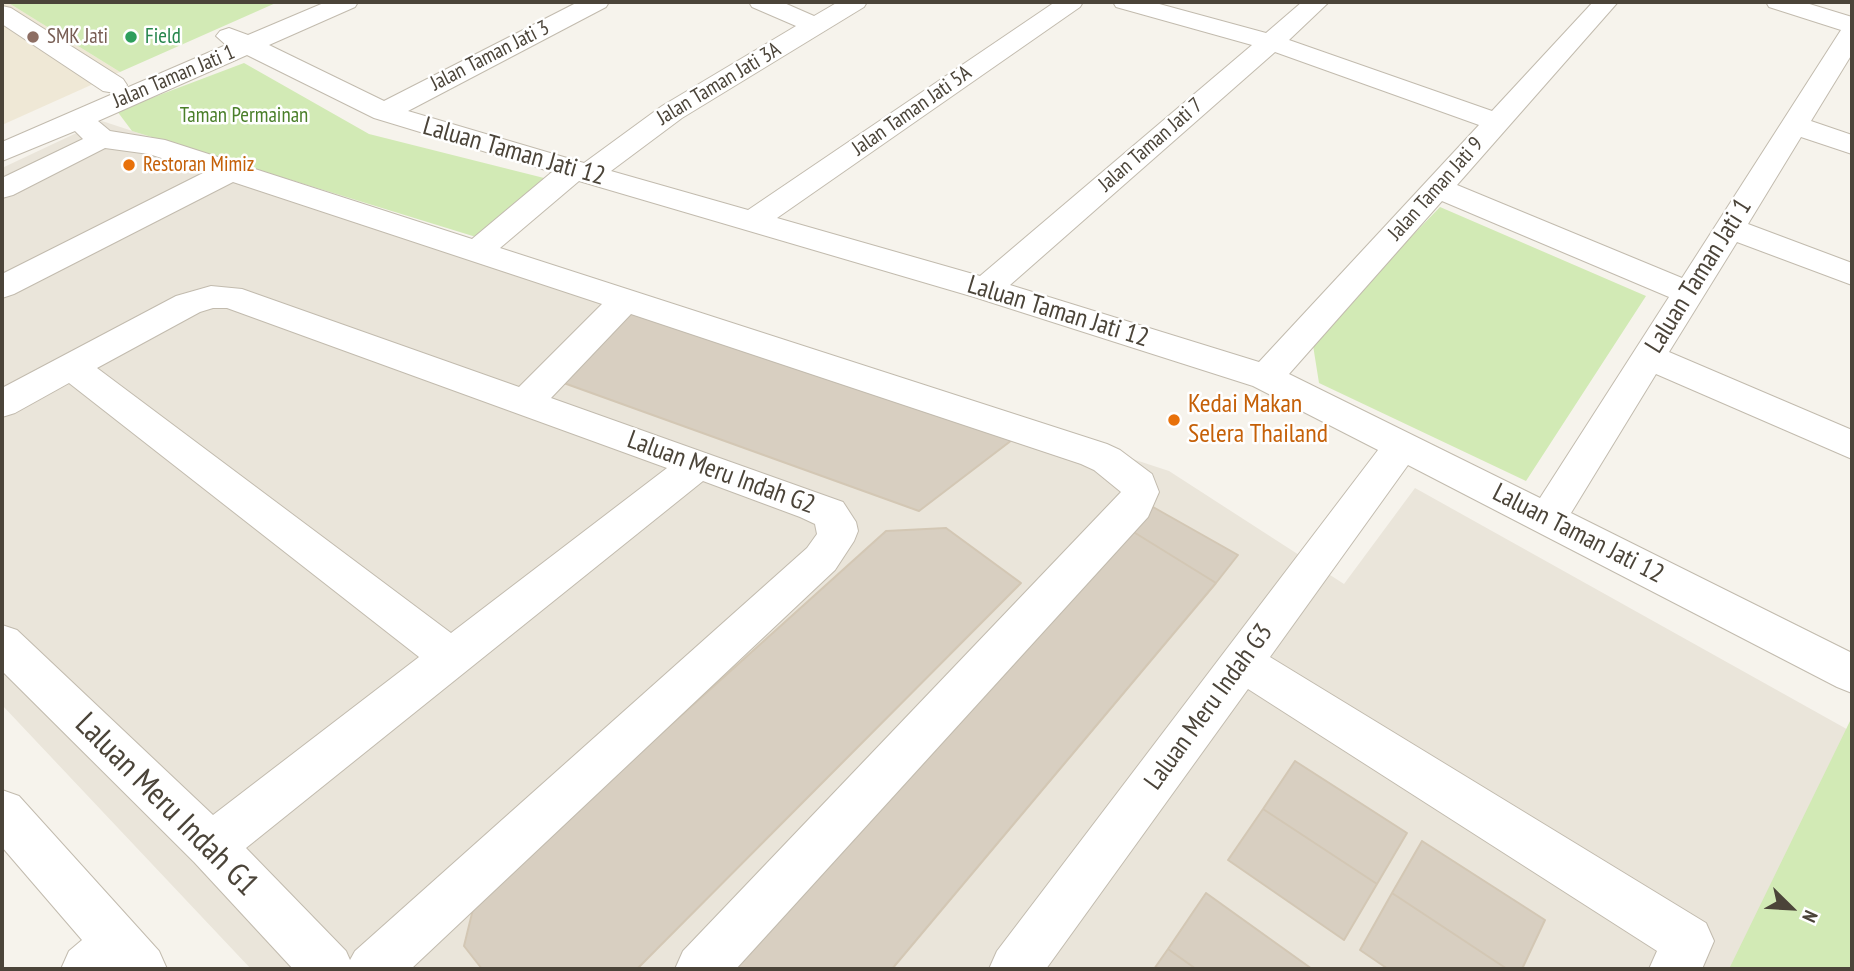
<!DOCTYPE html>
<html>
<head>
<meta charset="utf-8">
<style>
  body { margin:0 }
  #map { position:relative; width:1854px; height:971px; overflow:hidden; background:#f6f3ec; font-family:"PT Sans Narrow",sans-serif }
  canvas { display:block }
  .frame { position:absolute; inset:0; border:4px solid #4b4439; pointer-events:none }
  .north { position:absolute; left:1756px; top:873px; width:70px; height:70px; -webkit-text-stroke:5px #fff; paint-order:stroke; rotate:114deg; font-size:19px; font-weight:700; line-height:28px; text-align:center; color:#4b4439 }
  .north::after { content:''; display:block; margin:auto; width:24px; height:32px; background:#4b4439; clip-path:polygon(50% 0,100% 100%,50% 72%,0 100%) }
</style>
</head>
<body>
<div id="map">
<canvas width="1854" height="971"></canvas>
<div class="frame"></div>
<div class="north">N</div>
</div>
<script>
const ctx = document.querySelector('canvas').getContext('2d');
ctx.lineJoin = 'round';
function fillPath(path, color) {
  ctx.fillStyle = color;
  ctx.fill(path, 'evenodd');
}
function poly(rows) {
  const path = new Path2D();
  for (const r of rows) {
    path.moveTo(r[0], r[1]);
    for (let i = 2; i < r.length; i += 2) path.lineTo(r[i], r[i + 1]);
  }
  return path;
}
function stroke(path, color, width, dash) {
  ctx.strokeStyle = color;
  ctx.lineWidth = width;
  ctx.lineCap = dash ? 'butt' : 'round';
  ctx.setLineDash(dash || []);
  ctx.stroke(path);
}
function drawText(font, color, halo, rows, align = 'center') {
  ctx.font = font + ' "PT Sans Narrow",sans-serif';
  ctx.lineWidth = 5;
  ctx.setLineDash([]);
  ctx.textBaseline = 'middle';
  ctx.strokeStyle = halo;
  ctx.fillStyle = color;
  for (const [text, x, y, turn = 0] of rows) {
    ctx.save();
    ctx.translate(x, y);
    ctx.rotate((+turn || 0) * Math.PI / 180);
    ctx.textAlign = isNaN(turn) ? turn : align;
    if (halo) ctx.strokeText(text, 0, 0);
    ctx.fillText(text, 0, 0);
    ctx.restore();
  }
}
const residential = poly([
  [102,121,1169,471,1344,584,1415,488,1852,732,1852,969,251,969,2,705,2,168]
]);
const education = poly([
  [2,2,7,2,120,72,2,125]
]);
const green = poly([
  [7,2,278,2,120,72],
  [244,63,369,134,544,178,476,237,132,131,117,111],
  [1440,207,1646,296,1526,481,1319,383,1312,339],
  [1852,717,1852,969,1729,969]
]);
const building = poly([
  [634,308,1012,440,919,511,561,382,634,308],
  [1153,507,1238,555,1216,583,1132,531,1153,507],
  [946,528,1021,583,637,969,482,969,464,946,475,901,886,531,946,528],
  [1132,531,1216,583,892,969,725,969,1132,531],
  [1295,761,1407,833,1377,884,1263,809,1295,761],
  [1263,809,1377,884,1344,940,1228,860,1263,809],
  [1422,841,1545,920,1522,969,1507,969,1392,893,1422,841],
  [1206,893,1312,969,1196,969,1168,949,1206,893],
  [1392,893,1507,969,1388,969,1360,950,1392,893],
  [1168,949,1196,969,1154,969,1168,949]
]);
const minor = poly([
  [326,2,358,2,355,7,269,45,384,101,578,2,609,2,606,7,408,111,584,163,662,106,796,26,752,7,749,2,782,2,814,16,838,2,867,2,864,7,682,118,611,171,748,210,1055,2,1083,2,1080,7,777,218,980,276,1252,45,1116,7,1113,2,1152,2,1266,33,1302,2,1329,2,1289,40,1492,111,1593,2,1618,2,1457,185,1682,278,1841,30,1769,7,1766,2,1803,2,1852,17,1852,54,1811,121,1852,135,1852,154,1801,137,1748,224,1852,263,1852,285,1737,242,1669,352,1852,430,1852,459,1656,374,1571,513,1852,653,1852,693,1837,687,1408,465,1270,657,1706,923,1714,941,1702,969,1649,969,1657,951,1248,689,1046,969,989,969,997,951,1378,450,1253,386,974,297,579,181,500,248,1107,444,1120,450,1152,474,1159,492,1148,517,736,969,675,969,683,951,1121,492,1094,470,1081,464,631,314,551,398,843,502,856,522,858,531,854,541,835,570,411,969,293,969,194,862,2,671,2,625,17,630,213,815,419,657,69,383,15,413,2,417,2,388,176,296,211,286,242,289,519,387,602,304,233,182,14,294,2,298,2,274,205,172,149,154,105,148,13,195,2,198,2,178,83,139,75,131,2,161,2,142,115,93,103,91,2,24,2,6,11,8,123,79,127,85,124,89,226,45,216,36,220,31,229,28,248,35,326,2],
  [1275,52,1479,125,1259,362,1010,285,1275,52],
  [247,55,374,118,552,172,472,239,165,140,110,131,98,121,247,55],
  [1442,201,1669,297,1540,498,1289,374,1442,201],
  [213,308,227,308,667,468,451,633,97,368,200,312,213,308],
  [703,481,800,517,815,524,817,534,807,548,355,951,350,960,346,951,246,848,703,481],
  [2,790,19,796,159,951,167,969,61,969,69,951,82,940,2,847,2,790]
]);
const markers = [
  [33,37,7,"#8d6e63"],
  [131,37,7,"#2e9e5b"],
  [129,165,7,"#e8710a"],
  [1174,420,7,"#e8710a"]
];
const farEducationnames = [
  ["SMK Jati",47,37]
];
const farLeisurenames = [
  ["Field",145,37]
];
const farStreetnames = [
  ["Jalan Taman Jati 3",490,56,-27],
  ["Jalan Taman Jati 1",174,77,-23],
  ["Jalan Taman Jati 3A",719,84,-31],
  ["Jalan Taman Jati 5A",912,111,-35],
  ["Jalan Taman Jati 7",1151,145,-41],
  ["Jalan Taman Jati 9",1436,189,-48]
];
const farParknames = [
  ["Taman Permainan",244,116]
];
const farFoodnames = [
  ["Restoran Mimiz",143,165]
];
const streetNames = [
  ["Laluan Taman Jati 12",514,152,16],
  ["Laluan Taman Jati 1",1699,276,-58],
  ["Laluan Taman Jati 12",1058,312,17],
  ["Laluan Meru Indah G2",721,473,20],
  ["Laluan Taman Jati 12",1578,534,27],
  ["Laluan Meru Indah G3",1209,707,-54]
];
const foodNames = [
  ["Kedai Makan",1188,405],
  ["Selera Thailand",1188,435]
];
const nearStreetnames = [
  ["Laluan Meru Indah G1",166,805,45]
];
fillPath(residential, '#eae5da');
fillPath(education, '#efe8d6');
fillPath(green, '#d2eab5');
fillPath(building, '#d8cfc1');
stroke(building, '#d3c7b4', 2);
stroke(minor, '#c2bbae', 2);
fillPath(minor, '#fff');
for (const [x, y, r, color] of markers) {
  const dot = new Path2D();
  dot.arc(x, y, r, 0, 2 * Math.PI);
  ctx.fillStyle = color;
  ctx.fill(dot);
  stroke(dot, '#fff', 2.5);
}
drawText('21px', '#785e54', '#fff', farEducationnames, 'left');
drawText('21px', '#27864d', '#fff', farLeisurenames, 'left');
drawText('21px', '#4b4439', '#fff', farStreetnames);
drawText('21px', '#4a7f2a', '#fff', farParknames);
drawText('21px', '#c56008', '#fff', farFoodnames, 'left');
drawText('26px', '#4b4439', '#fff', streetNames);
drawText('26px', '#c56008', '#fff', foodNames, 'left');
drawText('32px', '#4b4439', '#fff', nearStreetnames);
</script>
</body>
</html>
